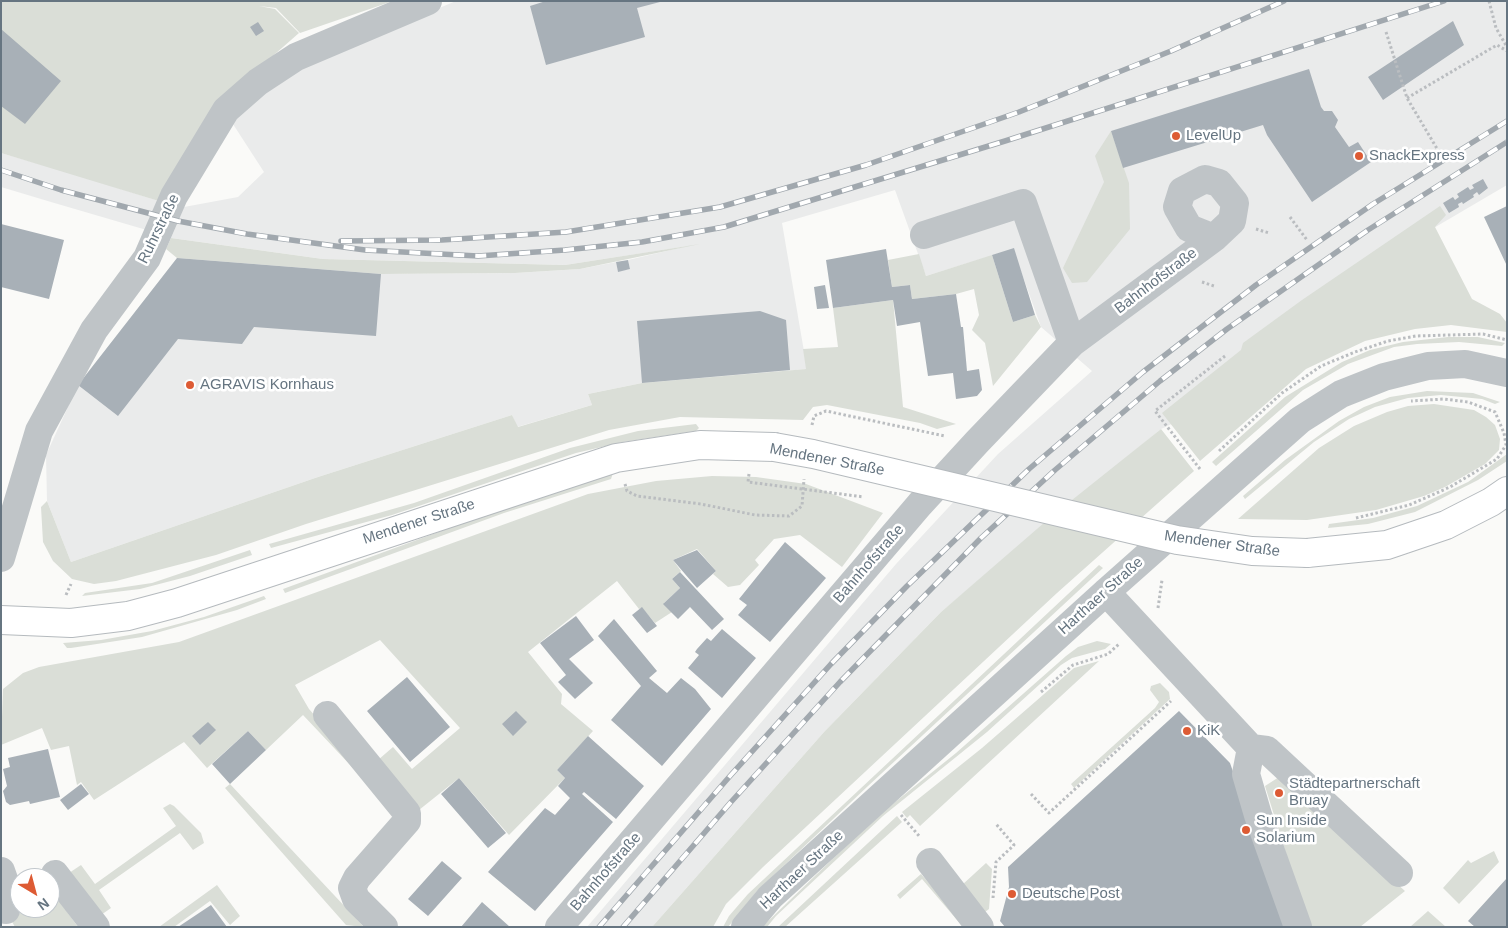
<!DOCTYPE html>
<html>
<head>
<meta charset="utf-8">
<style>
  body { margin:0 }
  #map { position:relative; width:1508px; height:928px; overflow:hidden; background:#fafaf8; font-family:Arial,sans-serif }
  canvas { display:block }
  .frame { position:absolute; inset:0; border:2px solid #667581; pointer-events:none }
  .north { position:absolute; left:10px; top:868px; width:50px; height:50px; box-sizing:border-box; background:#fff; border:1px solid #c2c8cd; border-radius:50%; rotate:143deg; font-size:14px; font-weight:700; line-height:20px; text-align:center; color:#667581 }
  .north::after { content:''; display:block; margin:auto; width:18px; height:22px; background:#dd5b34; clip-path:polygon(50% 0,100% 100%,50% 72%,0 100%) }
</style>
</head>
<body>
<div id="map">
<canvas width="1508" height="928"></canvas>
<div class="frame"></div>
<div class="north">N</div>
</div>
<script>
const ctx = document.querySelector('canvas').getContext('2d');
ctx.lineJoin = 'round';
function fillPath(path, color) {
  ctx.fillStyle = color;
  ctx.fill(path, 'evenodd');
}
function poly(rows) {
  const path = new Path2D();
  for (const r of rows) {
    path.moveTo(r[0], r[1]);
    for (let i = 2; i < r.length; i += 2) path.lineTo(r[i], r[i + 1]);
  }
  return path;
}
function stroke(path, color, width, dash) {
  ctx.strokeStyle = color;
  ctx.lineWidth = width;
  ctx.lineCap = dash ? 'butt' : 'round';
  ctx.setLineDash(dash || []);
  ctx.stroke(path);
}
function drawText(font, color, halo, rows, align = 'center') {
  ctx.font = font + ' Arial,sans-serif';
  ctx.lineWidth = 5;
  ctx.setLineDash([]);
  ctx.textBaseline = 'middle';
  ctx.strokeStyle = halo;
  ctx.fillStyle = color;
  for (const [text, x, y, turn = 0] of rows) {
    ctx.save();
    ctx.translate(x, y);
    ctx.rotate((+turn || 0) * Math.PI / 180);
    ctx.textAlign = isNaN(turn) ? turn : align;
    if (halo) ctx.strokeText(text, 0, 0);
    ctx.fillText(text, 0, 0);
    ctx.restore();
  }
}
const built = poly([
  [456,1,1507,1,1507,185,1398,249,1304,361,1161,429,941,612,824,732,652,927,587,927,896,564,998,454,1092,371,1041,327,1013,249,926,276,895,190,782,223,807,369,642,383,588,394,592,405,517,427,512,415,318,477,71,562,47,501,46,455,78,385,177,258,381,274,515,273,580,269,616,262,618,271,630,269,628,260,688,246,565,265,323,259,171,238,184,207,238,197,264,172,231,121,273,83,344,48],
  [1,153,70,173,162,202,150,231,51,202,1,187]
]);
const green = poly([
  [1,1,393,1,300,33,276,8,259,6,275,9,299,33,218,104,162,202,1,153],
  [1111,131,1129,183,1130,229,1087,282,1072,283,1063,268,1104,182,1095,156],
  [1440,206,1446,215,1435,227,1472,299,1500,314,1507,323,1507,332,1451,325,1415,329,1365,341,1306,369,1200,461,1162,413,1241,350,1243,343,1302,300],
  [171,238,323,259,565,265,700,244,580,269,515,273,381,274,177,258,166,249],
  [919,254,926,276,992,255,1013,322,1035,315,1041,327,993,386,985,343,972,330,979,315,974,289,956,294,912,299,910,285,892,287,888,260],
  [893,300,903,407,956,424,937,429,920,423,827,405,813,407,803,420,680,417,609,430,306,524,216,555,116,581,94,584,72,579,53,561,43,542,41,507,47,501,71,562,318,477,512,415,518,427,592,405,588,394,642,383,806,369,803,349,838,347,833,308],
  [1448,337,1478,337,1505,343,1502,346,1459,342,1417,344,1394,347,1348,364,1303,390,1216,466,1212,462,1285,397,1342,362,1370,350,1403,342],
  [1427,391,1473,393,1500,402,1495,404,1482,399,1441,395,1408,398,1375,407,1349,419,1314,442,1245,499,1243,496,1285,460,1339,421,1364,407,1390,397],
  [1434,404,1474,410,1486,417,1495,425,1500,439,1499,450,1485,464,1445,487,1424,496,1376,510,1307,520,1238,519,1319,448,1354,426,1387,412,1408,406],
  [696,424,699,428,696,431,623,442,576,453,392,515,271,548,269,544,414,503,570,448,638,431],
  [1161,429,1194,471,1057,593,763,867,726,904,713,927,652,927,824,732,941,612,1052,516],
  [1507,454,1507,461,1478,480,1415,512,1368,524,1328,528,1329,524,1373,518,1417,506,1468,482],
  [613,473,611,479,504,513,285,593,283,589,515,504],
  [712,476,756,477,806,484,883,513,842,567,800,535,774,539,755,560,759,565,740,585,728,587,713,574,716,571,697,549,673,560,681,571,672,579,680,588,664,603,672,612,655,623,642,608,639,609,617,581,528,652,562,694,561,704,593,731,557,770,565,778,509,835,459,778,419,810,378,760,393,747,412,769,460,728,380,640,295,685,309,709,389,799,385,802,303,715,266,750,248,731,207,768,184,742,94,800,81,782,77,785,69,746,51,750,42,728,1,745,3,689,23,673,39,667,179,642,588,494,656,481],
  [250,550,252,555,190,576,140,589,82,596,85,593,152,583],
  [1099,565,1103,568,868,786,757,891,728,927,723,927,729,916,748,894],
  [264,596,266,599,237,610,142,637,71,648,67,648,63,643,101,640,152,631,204,617],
  [1097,641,1111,644,1105,649,1072,658,1061,665,987,732,883,816,776,916,767,927,762,927,874,819,956,753,1066,656,1078,647],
  [1099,661,920,826,910,815,907,818,902,812,982,748,1074,668],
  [1160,683,1169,692,1170,699,1074,788,1071,784,1155,708,1159,702,1150,690,1151,686],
  [1279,777,1405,891,1360,927,1309,927,1265,786],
  [230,784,364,927,346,925,225,788],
  [170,804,174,806,201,833,204,843,193,850,180,833,99,890,111,908,101,915,69,873,81,865,95,884,176,826,163,808],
  [897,816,902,822,785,927,778,927],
  [1494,851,1499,862,1459,904,1443,888,1468,860,1471,863],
  [986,863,992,869,989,909,985,912,962,885],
  [921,874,967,927,963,927,922,879,900,899,897,895],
  [217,885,240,916,230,925,210,901,174,927,159,927],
  [50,888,78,927,15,927,11,920,26,908,50,908],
  [1428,911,1446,927,1410,927]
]);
const building = poly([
  [546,1,660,1,660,2,637,8,645,37,546,65,530,6],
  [1453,21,1464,45,1383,100,1368,77],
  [258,22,264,31,256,36,250,27],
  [1,29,61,81,25,124,1,106],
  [1309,69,1321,107,1324,111,1332,111,1338,120,1335,127,1349,147,1358,142,1371,162,1312,202,1267,135,1263,125,1123,168,1111,131],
  [1483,179,1488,188,1479,195,1477,192,1473,195,1474,197,1463,204,1462,202,1458,204,1459,207,1449,213,1443,203,1453,197,1455,200,1459,197,1457,194,1468,187,1470,190,1474,188,1472,185],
  [1507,206,1507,266,1484,217],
  [1,224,64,240,49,299,1,287],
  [1014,248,1035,315,1013,322,992,255],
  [886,249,892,287,910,285,912,299,956,294,961,327,963,327,967,371,979,369,982,390,977,396,956,399,953,373,928,376,920,322,897,326,893,300,833,308,826,260],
  [177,258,381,274,376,336,254,327,242,344,178,339,118,416,78,385],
  [628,260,630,269,618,272,616,262],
  [825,285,829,308,817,309,814,287],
  [760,311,786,320,790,370,642,383,637,321],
  [785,542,826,578,770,642,738,615,747,605,739,599],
  [697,550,716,571,697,588,673,560],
  [680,572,724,619,712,630,690,607,678,619,663,604,680,588,672,579],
  [642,607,657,626,647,633,632,615],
  [576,616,594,640,569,659,593,683,575,699,558,682,566,675,540,643],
  [614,619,657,671,649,678,667,693,681,678,695,689,711,709,662,766,611,720,641,686,598,636],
  [722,629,756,658,722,698,688,668,699,655,695,652,697,649,707,638,711,641],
  [407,677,450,727,410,762,367,711],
  [516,711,527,722,513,736,502,724],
  [1179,711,1230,763,1287,927,1005,927,1000,921,1009,887,1008,867],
  [208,722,216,730,200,745,192,736],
  [248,731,266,750,230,784,212,764],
  [588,736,644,786,616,819,584,792,582,794,613,822,535,911,488,872,545,808,555,815,570,798,558,786,565,778,557,770],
  [48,749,60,797,30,804,29,801,10,805,6,802,3,791,7,786,3,769,10,767,8,758],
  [459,778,506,833,488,848,441,794],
  [81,784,89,794,68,810,60,800],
  [442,861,462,878,428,916,408,899],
  [1507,878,1507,927,1475,927,1468,921],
  [482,902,510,927,461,927],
  [211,905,227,927,178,927]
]);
const path = poly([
  [1489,1,1496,28,1507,47],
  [1386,32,1407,98,1439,152],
  [1407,98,1497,45,1507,51],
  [1290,217,1307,240],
  [1256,229,1269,233],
  [1202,282,1214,286],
  [812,425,814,416,826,411,945,436],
  [1219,451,1282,393,1321,366,1355,352,1388,341,1416,336,1483,334,1507,340],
  [1200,469,1155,411,1225,356],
  [749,474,748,482,864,497],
  [625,484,627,491,637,496,701,504,755,515,789,516,802,506,804,479],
  [1356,518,1409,505,1450,487,1497,459,1506,445,1504,433,1495,412,1468,402,1444,399,1411,401],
  [66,595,71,584],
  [1158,608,1162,580],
  [1041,692,1073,665,1108,654,1119,644],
  [1031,794,1049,813,1171,701],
  [901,815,920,837],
  [993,898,996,862,1014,845,996,824]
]);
const minor = poly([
  [924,235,1023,203,1072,343],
  [1,558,39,431,94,330,147,258,174,196,226,110,258,82,296,57,428,1],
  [1106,592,1251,748,1246,774,1258,815,1298,927],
  [327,715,407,813,407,821,357,878,352,888,356,899,384,927],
  [1251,748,1267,750,1399,873],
  [930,862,980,927],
  [1,871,6,885,6,910],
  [55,874,96,927],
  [559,927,920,504,977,442,1072,343,1214,238,1232,221,1235,203,1219,183,1205,179,1182,191,1177,207,1189,228,1214,238],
  [745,927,770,897,1106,592,1300,420,1341,394,1384,377,1428,366,1465,364,1507,373]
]);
const major = poly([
  [1307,553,1387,545,1446,525,1491,502,1507,491],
  [1,620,71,623,128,616,177,603,616,458,700,445,774,447]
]);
const rail = poly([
  [1,170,61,190,178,221,247,234,365,250,478,256,565,250,642,242,724,227,1005,141,1444,1],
  [341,241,442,240,566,232,720,207,866,165,1019,112,1171,51,1284,1],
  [599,927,730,776,831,664,907,586,1029,469,1143,372,1256,285,1373,204,1507,121],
  [623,927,731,802,840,682,981,538,1055,470,1160,381,1227,329,1368,230,1507,142]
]);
const majorBridge = poly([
  [774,447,813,454,1177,540,1252,551,1307,553]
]);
const markers = [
  [1176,136,5,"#dd5b34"],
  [1359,156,5,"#dd5b34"],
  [190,385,5,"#dd5b34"],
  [1187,731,5,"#dd5b34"],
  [1279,793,5,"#dd5b34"],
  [1246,830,5,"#dd5b34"],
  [1012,894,5,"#dd5b34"]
];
const poiNames = [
  ["LevelUp",1186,136],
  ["SnackExpress",1369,156],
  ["AGRAVIS Kornhaus",200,385],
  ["KiK",1197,731],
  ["Städtepartnerschaft",1289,784],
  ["Bruay",1289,801],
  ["Sun Inside",1256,821],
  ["Solarium",1256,838],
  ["Deutsche Post",1022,894]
];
const streetNames = [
  ["Ruhrstraße",159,229,-64],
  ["Bahnhofstraße",1156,281,-37],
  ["Mendener Straße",827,460,11],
  ["Mendener Straße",419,522,-18],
  ["Mendener Straße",1222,544,8],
  ["Bahnhofstraße",869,564,-49],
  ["Harthaer Straße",1101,596,-42],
  ["Harthaer Straße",802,870,-43],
  ["Bahnhofstraße",606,872,-49]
];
fillPath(built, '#eaebeb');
fillPath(green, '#daded7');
fillPath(building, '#a8b0b7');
stroke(major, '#b5babe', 30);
stroke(path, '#babdc0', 3, [2.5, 2.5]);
stroke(minor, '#bfc4c7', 28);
stroke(major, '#fff', 28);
stroke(rail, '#a1a8ae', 5.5);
stroke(rail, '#fff', 4, [11]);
stroke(majorBridge, '#b5babe', 30, []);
stroke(majorBridge, '#fff', 28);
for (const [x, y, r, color] of markers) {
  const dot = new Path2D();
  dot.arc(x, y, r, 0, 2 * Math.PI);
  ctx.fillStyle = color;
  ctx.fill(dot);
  stroke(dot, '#fff', 2);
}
drawText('15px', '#667581', '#fff', poiNames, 'left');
drawText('15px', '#667581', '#fff', streetNames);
</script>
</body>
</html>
